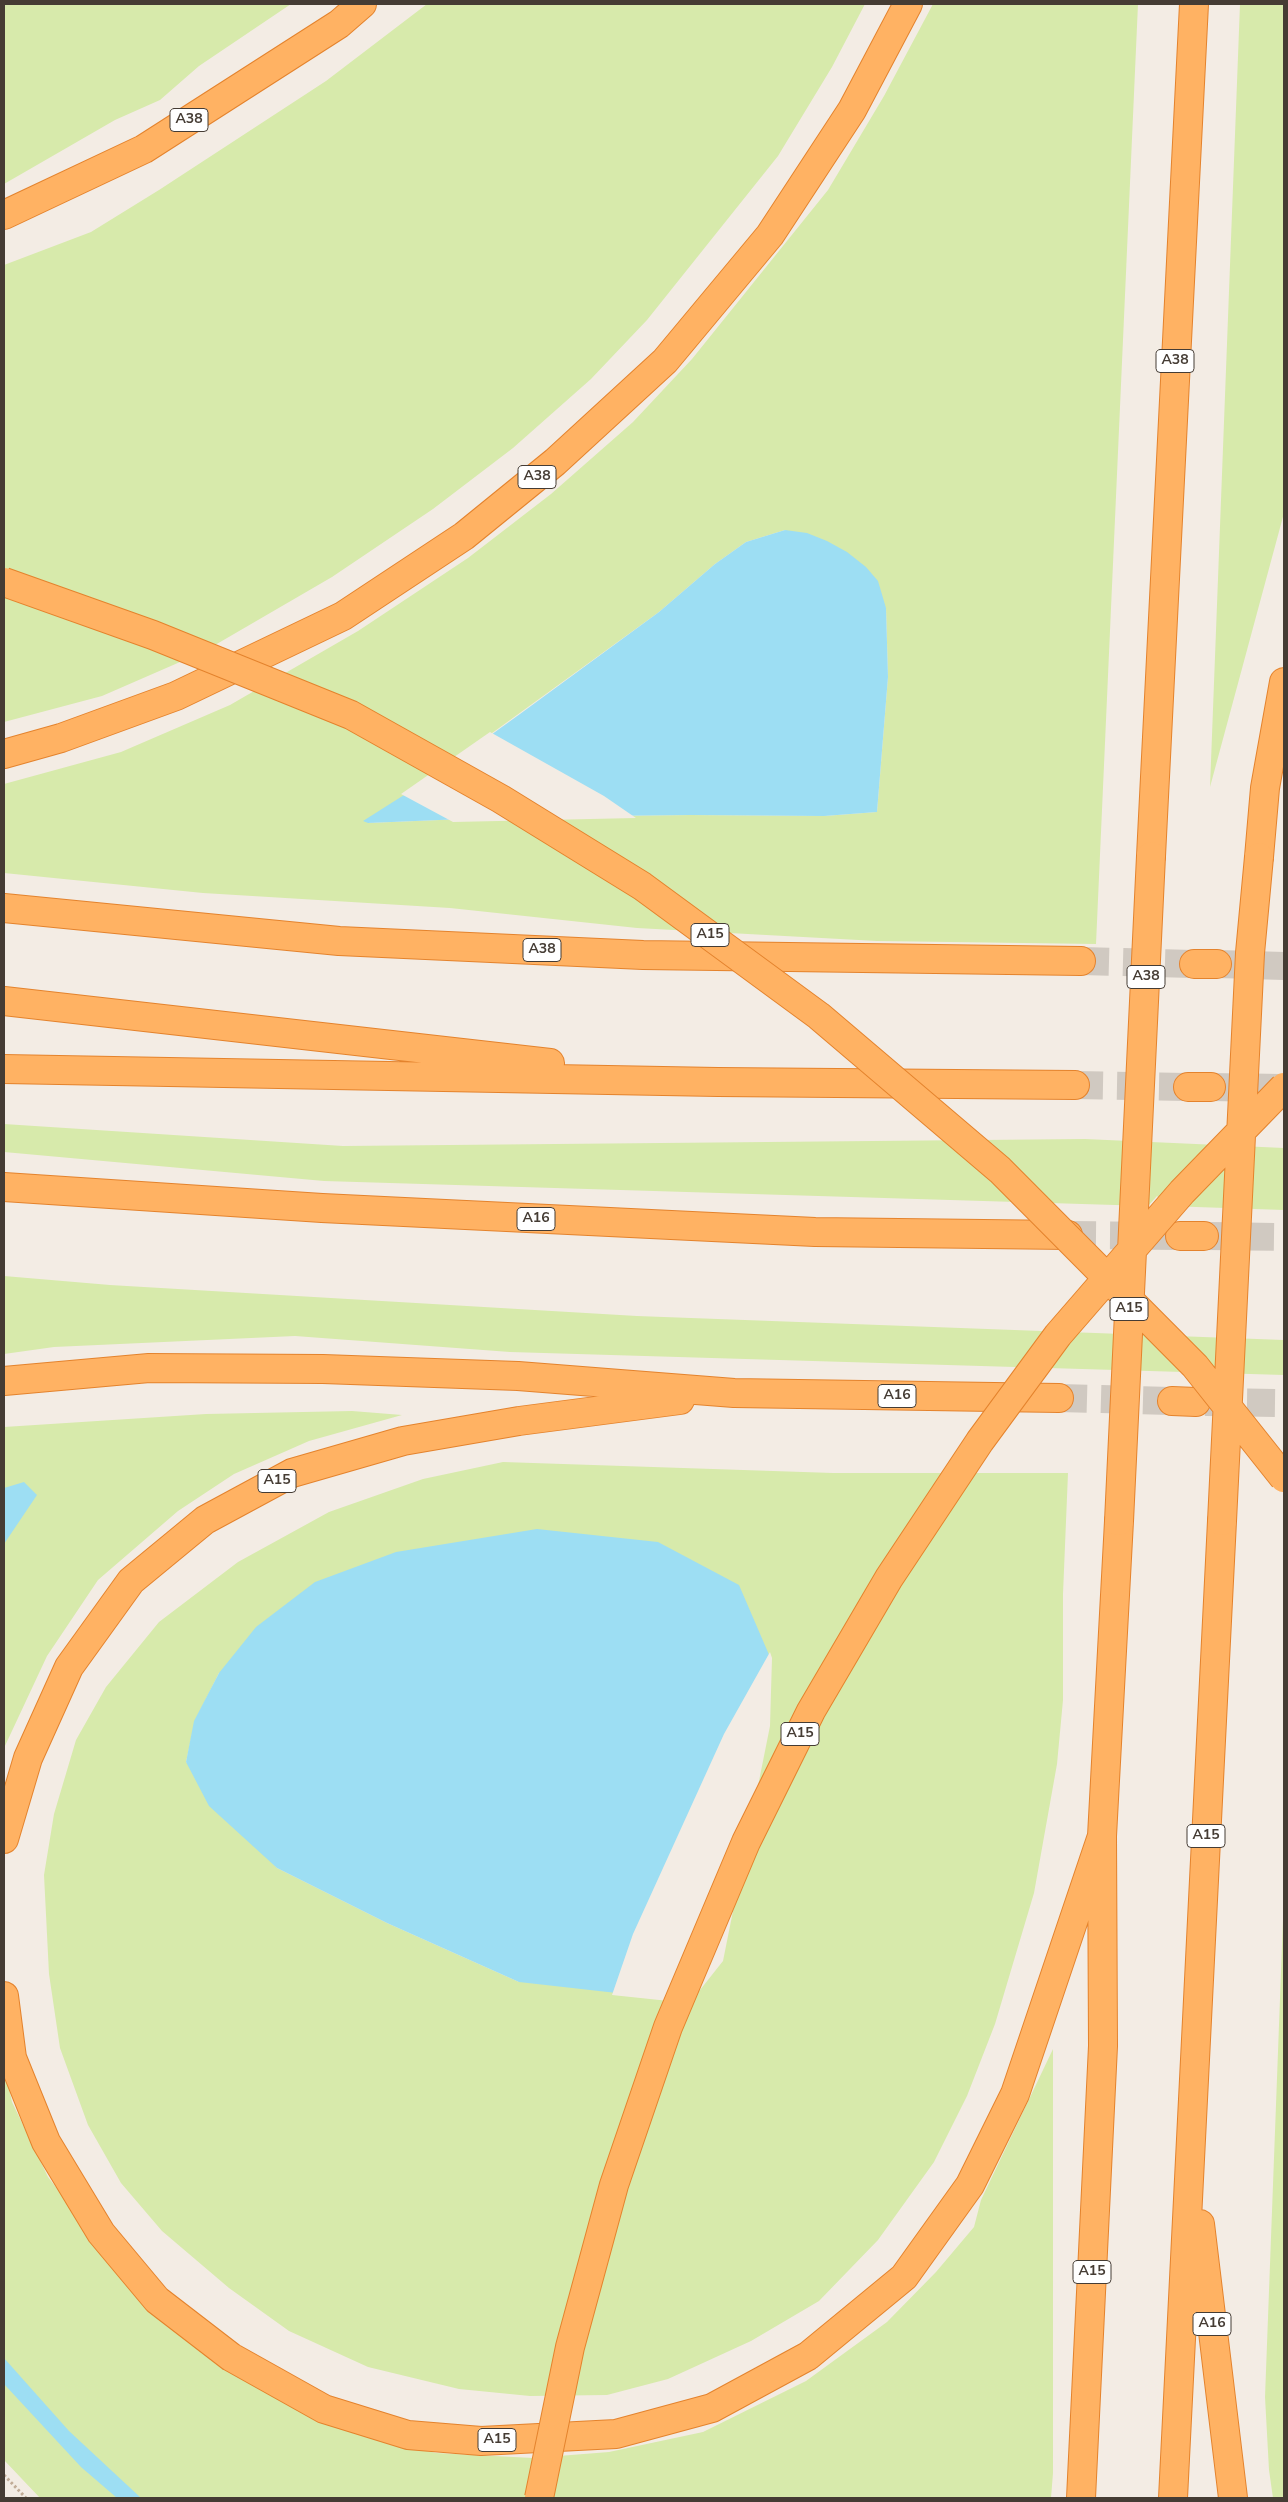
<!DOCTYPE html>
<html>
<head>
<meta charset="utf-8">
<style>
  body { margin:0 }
  #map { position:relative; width:1288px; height:2502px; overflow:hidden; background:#f3ece4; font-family:"Nunito Sans",sans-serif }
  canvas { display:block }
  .frame { position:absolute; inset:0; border:5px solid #453c34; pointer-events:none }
</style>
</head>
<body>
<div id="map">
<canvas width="1288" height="2502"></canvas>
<div class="frame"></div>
</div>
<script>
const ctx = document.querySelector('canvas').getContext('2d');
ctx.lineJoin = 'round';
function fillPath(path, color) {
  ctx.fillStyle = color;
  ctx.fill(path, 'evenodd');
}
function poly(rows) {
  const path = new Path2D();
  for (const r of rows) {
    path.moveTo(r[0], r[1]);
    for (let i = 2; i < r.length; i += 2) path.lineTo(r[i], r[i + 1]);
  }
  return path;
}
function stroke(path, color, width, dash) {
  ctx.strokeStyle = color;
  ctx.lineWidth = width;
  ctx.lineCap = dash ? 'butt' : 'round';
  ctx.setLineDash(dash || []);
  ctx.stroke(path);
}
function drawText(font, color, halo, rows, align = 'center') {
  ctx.font = font + ' "Nunito Sans",sans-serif';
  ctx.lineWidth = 4;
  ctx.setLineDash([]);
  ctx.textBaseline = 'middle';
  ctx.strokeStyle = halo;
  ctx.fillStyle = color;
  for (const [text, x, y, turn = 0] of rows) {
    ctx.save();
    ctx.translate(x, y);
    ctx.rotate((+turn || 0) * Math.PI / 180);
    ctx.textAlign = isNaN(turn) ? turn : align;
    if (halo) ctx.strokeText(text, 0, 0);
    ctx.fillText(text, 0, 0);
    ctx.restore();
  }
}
const green = poly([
  [4,4,291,4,199,66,160,100,115,120,4,184],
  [427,4,865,4,832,67,778,156,647,320,591,379,513,448,433,509,332,577,203,652,102,696,4,722,4,265,91,232,159,190,326,81],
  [933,4,1138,4,1096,944,877,941,637,928,450,908,203,893,4,873,4,784,121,752,230,705,358,631,468,558,551,494,633,422,692,359,828,190,884,96],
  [785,530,886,608,888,677,877,812,824,816,691,815,511,817,368,823,659,612,715,564,746,542],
  [1240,4,1284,4,1284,513,1210,787],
  [4,1124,343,1146,1085,1139,1284,1148,1284,1210,1167,1206,1157,1196,1148,1206,324,1181,4,1152],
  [4,1276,110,1285,637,1316,1284,1340,1284,1375,510,1352,295,1336,54,1347,4,1354],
  [352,1411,402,1415,309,1441,234,1474,178,1511,98,1580,47,1656,4,1748,4,1427,206,1414],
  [503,1462,833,1473,1068,1473,1063,1594,1063,1700,1057,1764,1034,1893,995,2024,967,2096,934,2162,878,2240,819,2301,751,2341,668,2379,607,2395,530,2396,459,2389,368,2367,289,2331,229,2288,162,2231,121,2183,88,2125,60,2048,49,1974,44,1875,54,1814,76,1740,106,1687,159,1622,238,1562,329,1512,423,1479],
  [219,1673,519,1982,387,1923,277,1868,186,1762,195,1721],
  [1284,1892,1284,2498,1273,2498,1269,2470,1265,2397],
  [1053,2049,1053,2473,1051,2498,40,2498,4,2460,4,2066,12,2102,48,2177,103,2248,161,2310,409,2447,436,2453,533,2458,609,2452,703,2432,806,2381,887,2322,936,2272,974,2227,981,2200]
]);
const water = poly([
  [785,530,807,533,827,541,847,552,866,567,878,581,886,608,888,677,877,812,824,816,691,815,511,817,368,823,363,821,434,776,520,714,659,612,715,564,746,542],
  [24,1482,37,1495,4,1544,4,1488],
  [537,1529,658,1542,739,1585,770,1657,661,1998,519,1982,387,1923,277,1868,209,1806,186,1762,194,1721,219,1673,256,1627,315,1582,396,1552],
  [4,2358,69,2431,141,2498,117,2498,81,2467,4,2384]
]);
const pier = poly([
  [490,732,604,796,636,818,453,822,401,794],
  [770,1652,772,1658,770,1726,723,1961,700,1990,669,2001,612,1995,633,1934,724,1734]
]);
const highwayTunnel = poly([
  [1081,961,1194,964],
  [1217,964,1284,966],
  [1075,1085,1188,1087],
  [1211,1087,1284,1088],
  [1068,1235,1180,1236],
  [1204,1236,1284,1237],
  [1059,1398,1172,1401],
  [1205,1402,1284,1403]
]);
const path = poly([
  [4,2475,26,2498]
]);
const highway = poly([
  [4,215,144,149,339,24,362,4],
  [4,754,61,738,176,696,343,616,464,536,555,462,665,361,770,235,852,110,908,4],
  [1151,856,1194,4],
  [1259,857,1265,788,1284,682],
  [4,908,339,941,643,955,1081,961],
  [1194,964,1217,964],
  [4,1001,550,1063],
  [4,1069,718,1082,1075,1085],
  [1188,1087,1211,1087],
  [4,1187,322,1208,815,1232,1068,1235],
  [1180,1236,1204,1236],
  [4,1381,149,1368,323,1369,518,1376,734,1393,1059,1398],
  [1172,1401,1196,1402],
  [4,1839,28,1758,69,1667,131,1581,205,1520,292,1473,403,1441,519,1421,680,1400],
  [4,1996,12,2058,46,2142,101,2233,157,2300,231,2357,324,2409,408,2435,481,2441,616,2434,712,2408,808,2356,904,2277,970,2185,1015,2094,1102,1836],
  [1200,2224,1233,2498],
  [1081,2498,1103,2046,1102,1836,1119,1521],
  [1173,2498,1222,1521]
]);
const highwayBridge = poly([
  [4,582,153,635,351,715,501,799,642,886,819,1016,1000,1170,1195,1366,1284,1478],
  [1119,1521,1151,856],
  [1222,1521,1250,953,1259,857],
  [539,2498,570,2347,614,2185,668,2027,746,1842,811,1711,889,1578,980,1441,1058,1335,1182,1192,1284,1087]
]);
const shields = [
  [189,120,38],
  [1175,361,38],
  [537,477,38],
  [710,935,38],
  [542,950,38],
  [1146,977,38],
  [536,1219,38],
  [1129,1309,38],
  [897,1396,38],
  [277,1481,38],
  [800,1734,38],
  [1206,1836,38],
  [1092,2272,38],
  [1212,2324,38],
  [497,2440,38]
];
const shieldNames = [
  ["A38",189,120],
  ["A38",1175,361],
  ["A38",537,477],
  ["A15",710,935],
  ["A38",542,950],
  ["A38",1146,977],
  ["A16",536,1219],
  ["A15",1129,1309],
  ["A16",897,1396],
  ["A15",277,1481],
  ["A15",800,1734],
  ["A15",1206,1836],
  ["A15",1092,2272],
  ["A16",1212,2324],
  ["A15",497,2440]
];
fillPath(green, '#d7eaab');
fillPath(water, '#9ddef3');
fillPath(pier, '#f3ece4');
stroke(highwayTunnel, '#d0c9c1', 28, [28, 14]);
stroke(highway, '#e4832d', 30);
stroke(path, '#c1ac97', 3, [2.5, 2.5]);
stroke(highway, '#ffb263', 28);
stroke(highwayBridge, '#e4832d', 30, []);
stroke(highwayBridge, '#ffb263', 28);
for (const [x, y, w] of shields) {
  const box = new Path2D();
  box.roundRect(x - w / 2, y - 11.5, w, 23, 4);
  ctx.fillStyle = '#fff';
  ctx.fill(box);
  stroke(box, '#453c34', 1);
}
drawText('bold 14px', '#453c34', null, shieldNames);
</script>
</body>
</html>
